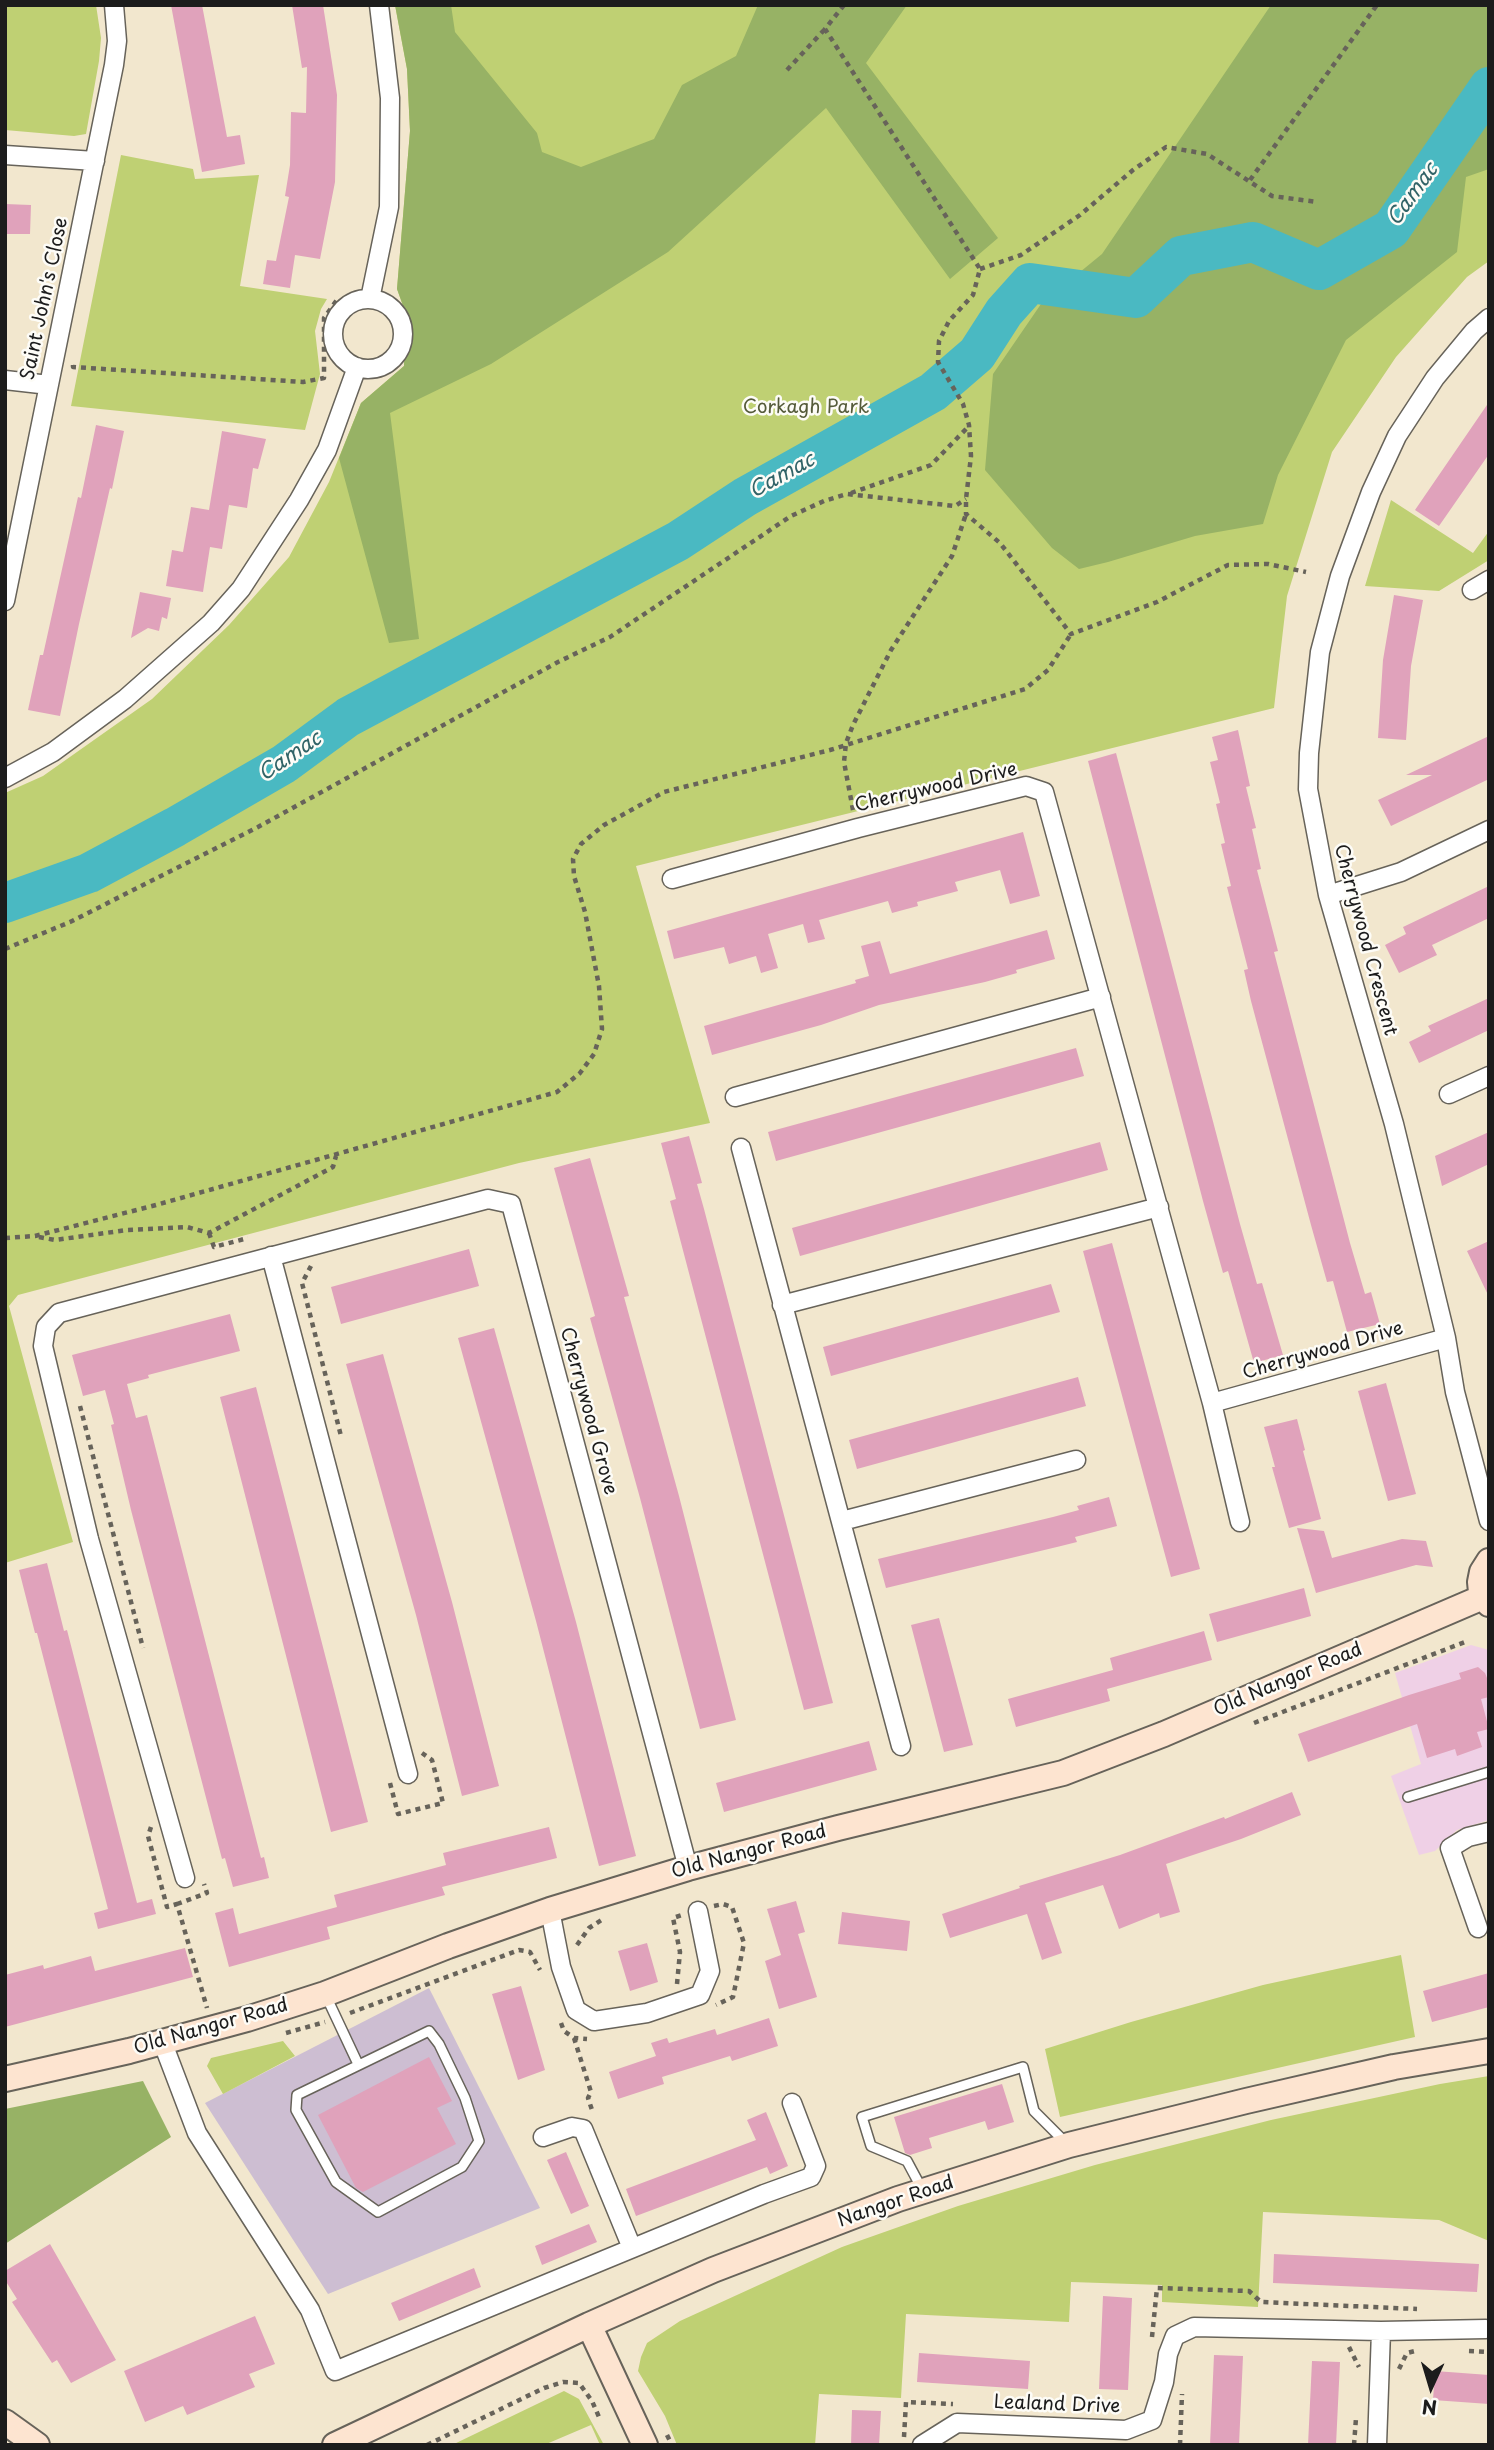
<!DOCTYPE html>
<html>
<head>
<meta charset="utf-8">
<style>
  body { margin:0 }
  #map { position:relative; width:1494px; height:2450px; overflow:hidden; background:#f2e7ce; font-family:"Playpen Sans",sans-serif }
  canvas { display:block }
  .frame { position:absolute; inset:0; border:7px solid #1c1c1c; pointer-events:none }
  .north { position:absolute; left:1396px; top:2352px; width:70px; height:70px; -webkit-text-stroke:5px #fdfcf7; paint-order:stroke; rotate:184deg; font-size:19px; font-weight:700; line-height:28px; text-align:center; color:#1c1c1c }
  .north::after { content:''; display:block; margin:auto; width:24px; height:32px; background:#1c1c1c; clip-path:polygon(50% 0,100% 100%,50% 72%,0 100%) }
</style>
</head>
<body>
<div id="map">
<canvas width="1494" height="2450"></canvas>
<div class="frame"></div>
<div class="north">N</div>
</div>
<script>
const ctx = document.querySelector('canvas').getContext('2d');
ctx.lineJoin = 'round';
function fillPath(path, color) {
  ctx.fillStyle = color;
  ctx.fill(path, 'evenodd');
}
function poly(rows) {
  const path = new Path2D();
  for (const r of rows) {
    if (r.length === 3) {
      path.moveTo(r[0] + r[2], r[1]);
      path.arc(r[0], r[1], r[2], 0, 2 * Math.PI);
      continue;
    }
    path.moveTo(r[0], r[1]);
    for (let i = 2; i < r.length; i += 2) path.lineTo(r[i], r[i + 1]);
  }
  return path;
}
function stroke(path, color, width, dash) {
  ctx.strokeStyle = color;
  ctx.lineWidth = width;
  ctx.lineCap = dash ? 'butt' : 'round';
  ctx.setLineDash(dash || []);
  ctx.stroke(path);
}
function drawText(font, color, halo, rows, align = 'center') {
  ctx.font = font + ' "Playpen Sans",sans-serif';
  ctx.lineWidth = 5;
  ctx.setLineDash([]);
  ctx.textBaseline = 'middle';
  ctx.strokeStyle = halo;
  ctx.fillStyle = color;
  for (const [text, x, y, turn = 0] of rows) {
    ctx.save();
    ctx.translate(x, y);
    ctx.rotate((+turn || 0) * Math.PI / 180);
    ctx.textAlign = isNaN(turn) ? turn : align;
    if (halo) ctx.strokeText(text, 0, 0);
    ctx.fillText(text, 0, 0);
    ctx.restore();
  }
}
const built = poly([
  [1471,1645,1489,1650,1489,1820,1457,1830,1435,1851,1419,1855,1391,1776,1421,1764,1395,1673]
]);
const industrial = poly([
  [429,1988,540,2208,328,2294,205,2103]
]);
const green = poly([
  [5,5,96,5,101,38,99,61,86,134,74,136,5,130],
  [395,5,1489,5,1489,261,1467,277,1396,357,1332,452,1287,596,1274,708,636,866,710,1123,519,1163,18,1295,9,1306,73,1542,5,1563,5,793,43,776,152,699,229,625,289,557,329,482,361,403,404,366,406,314,397,289,410,131,407,69],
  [121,155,193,169,195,179,259,175,240,286,327,299,321,309,315,331,320,374,305,430,71,406],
  [1391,500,1473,553,1489,531,1489,560,1439,591,1365,586],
  [1401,1955,1415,2037,1060,2117,1045,2049,1131,2022,1263,1985],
  [283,2041,295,2056,223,2094,207,2066,211,2058],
  [1489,2076,1489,2241,1439,2220,1263,2212,1258,2307,1162,2302,1162,2285,1071,2282,1069,2322,906,2314,901,2398,819,2394,815,2445,677,2445,665,2416,638,2371,641,2357,647,2343,680,2321,842,2247,958,2206,1095,2165,1271,2120,1440,2084],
  [564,2391,579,2399,604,2445,600,2445,591,2425,544,2445,452,2445]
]);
const forest = poly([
  [395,5,451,5,455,32,537,133,542,152,581,167,654,139,682,85,736,56,758,5,907,5,866,63,998,238,950,279,826,108,668,252,491,364,390,413,419,639,389,643,339,458,361,403,404,366,406,314,397,289,410,131,407,69],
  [1271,5,1489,5,1489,169,1466,177,1457,252,1346,340,1278,475,1263,524,1195,536,1108,562,1079,569,1052,548,985,470,993,374,1041,304,1102,254],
  [143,2081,171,2137,5,2244,5,2109]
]);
const river = poly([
  [5,903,89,873,175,827,284,764,348,717,678,541,745,497,933,392,977,354,1004,312,1030,283,1136,298,1181,256,1253,242,1319,270,1391,229,1489,87]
]);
const building = poly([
  [171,5,202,5,227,137,240,135,245,164,202,172],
  [292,5,323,5,337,95,335,182,320,259,295,255,290,288,263,284,267,260,276,261,289,197,285,196,290,165,291,112,306,113,307,67,302,68],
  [5,204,31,205,30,234,5,234],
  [1489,402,1489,454,1439,526,1415,510],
  [96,425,124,431,112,489,110,488,79,624,60,716,28,710,40,655,43,655,78,497,81,498],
  [222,431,266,439,258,469,253,468,247,508,229,505,222,549,210,547,203,592,166,586,172,550,183,552,191,507,209,510],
  [140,592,171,598,167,619,162,617,159,631,148,628,131,638],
  [1394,595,1423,600,1411,666,1406,740,1378,738,1383,660],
  [1238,730,1250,786,1246,787,1256,828,1252,829,1261,869,1257,870,1278,951,1274,952,1350,1243,1365,1294,1371,1292,1380,1324,1347,1332,1333,1281,1327,1282,1311,1225,1251,1001,1244,970,1248,969,1227,887,1231,886,1221,844,1225,843,1216,804,1220,803,1210,762,1218,760,1212,737],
  [1489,736,1489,779,1391,826,1378,800,1432,775,1406,775],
  [1116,753,1240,1224,1257,1284,1262,1283,1283,1355,1254,1363,1228,1271,1223,1273,1203,1201,1088,761],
  [1023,832,1040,896,1010,904,1000,870,955,882,958,891,917,902,918,906,892,913,888,901,819,920,825,939,808,943,803,924,768,934,778,968,761,973,756,956,729,964,724,947,674,959,667,931],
  [1489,886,1489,918,1432,945,1437,955,1399,973,1385,945,1406,934,1403,927],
  [1047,930,1055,959,1016,970,1017,973,985,982,879,1005,821,1025,712,1055,704,1026,856,983,855,980,869,976,861,946,880,941,890,974],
  [1489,998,1489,1030,1419,1063,1409,1042,1431,1031,1428,1026],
  [1076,1048,1084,1076,776,1161,768,1132],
  [1489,1132,1489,1164,1442,1186,1435,1156],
  [689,1136,702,1183,697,1184,704,1209,833,1703,804,1710,670,1201,676,1199,661,1143],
  [1100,1142,1108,1170,800,1256,792,1228],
  [590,1158,629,1296,624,1297,679,1496,736,1720,700,1729,640,1498,590,1318,595,1316,554,1168],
  [1489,1241,1489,1297,1467,1251],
  [1112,1243,1200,1569,1171,1577,1083,1251],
  [469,1249,479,1286,341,1324,331,1287],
  [1051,1284,1060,1312,831,1376,823,1347],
  [230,1314,240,1351,148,1375,149,1378,127,1384,136,1418,147,1415,261,1858,264,1857,269,1878,233,1887,225,1858,222,1859,131,1510,111,1425,114,1424,105,1390,83,1396,72,1355],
  [494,1328,576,1622,636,1856,599,1866,536,1621,458,1338],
  [383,1354,452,1602,499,1786,462,1796,416,1615,346,1364],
  [1078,1377,1086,1406,857,1469,849,1440],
  [1386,1383,1416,1494,1388,1501,1358,1391],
  [256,1387,368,1822,331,1832,220,1397],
  [1297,1419,1305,1450,1303,1451,1321,1519,1289,1528,1272,1467,1275,1467,1264,1427],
  [1109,1497,1117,1526,1075,1537,1077,1542,1061,1546,886,1588,878,1559,1053,1517,1079,1510,1077,1506],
  [1297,1528,1324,1531,1332,1558,1402,1539,1426,1541,1433,1567,1416,1565,1316,1593],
  [47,1563,64,1631,67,1630,137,1903,152,1899,156,1914,98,1929,94,1913,108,1909,37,1633,35,1633,19,1570],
  [1304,1588,1311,1616,1217,1642,1209,1614],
  [939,1618,973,1745,944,1752,911,1625],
  [1204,1631,1212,1660,1107,1689,1110,1701,1016,1727,1008,1699,1113,1670,1110,1658],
  [1478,1667,1485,1673,1489,1683,1489,1697,1481,1699,1489,1729,1477,1732,1482,1747,1457,1756,1455,1749,1427,1758,1417,1724,1308,1762,1298,1734,1409,1695,1461,1679,1459,1673],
  [869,1741,877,1770,724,1812,716,1783],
  [1292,1792,1301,1815,1241,1839,1166,1864,1180,1912,1160,1918,1159,1913,1119,1929,1103,1885,1045,1903,1062,1953,1042,1960,1027,1914,950,1938,942,1914,1020,1888,1019,1886,1120,1855,1224,1817,1225,1819],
  [549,1827,557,1858,442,1887,445,1895,327,1927,330,1939,229,1967,215,1913,233,1908,239,1934,337,1907,334,1895,446,1865,443,1853],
  [796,1901,805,1932,798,1934,817,1997,779,2009,765,1961,781,1955,767,1909],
  [842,1912,910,1921,907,1951,838,1944],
  [647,1943,658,1982,630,1991,618,1951],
  [185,1948,193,1977,5,2027,5,1975,43,1965,44,1969,91,1956,95,1971],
  [1489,1973,1489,2007,1432,2022,1423,1991],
  [521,1986,545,2070,518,2080,492,1994],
  [769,2018,778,2046,732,2061,730,2056,662,2077,664,2084,618,2099,609,2072,656,2056,651,2043,667,2038,669,2043,715,2029,717,2035],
  [429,2057,452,2101,437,2108,456,2144,363,2192,356,2188,318,2115],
  [1002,2084,1014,2122,988,2130,985,2121,929,2138,932,2148,910,2155,905,2153,894,2117],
  [766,2112,788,2166,770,2174,767,2167,636,2216,626,2189,756,2140,747,2120],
  [566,2152,589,2206,571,2214,547,2160],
  [589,2224,597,2242,542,2265,535,2246],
  [50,2244,116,2360,71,2383,57,2360,52,2363,12,2302,17,2299,5,2280,5,2271],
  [1274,2254,1479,2264,1477,2292,1273,2283],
  [474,2268,481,2287,399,2321,391,2303],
  [1103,2296,1132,2298,1128,2390,1099,2389],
  [255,2316,275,2364,249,2374,255,2387,187,2415,183,2406,145,2422,124,2371],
  [919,2353,1030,2361,1028,2389,917,2382],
  [1214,2355,1243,2356,1239,2445,1210,2445],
  [1312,2361,1340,2362,1336,2445,1308,2445],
  [1435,2371,1489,2375,1489,2404,1433,2400],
  [852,2410,881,2411,879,2445,851,2445]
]);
const path = poly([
  [844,5,825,29,980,269,973,295,949,321,939,341,938,362,963,404,969,425,971,456,966,499,966,514,1000,543,1071,634,1157,602,1228,565,1268,564,1306,572],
  [787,70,825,29],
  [1250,180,1377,5],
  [980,269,1021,255,1080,215,1133,170,1166,147,1207,154,1272,196,1317,202],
  [73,365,73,367,303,382,324,378,324,318,339,297],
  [851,493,931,465,968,427],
  [853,810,844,762,846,743,853,725,891,650,952,556,966,514],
  [5,949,70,922,258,827,558,662,610,637,791,516,824,501,847,494,955,506,966,499],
  [209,1233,214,1247,248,1238],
  [39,1237,55,1240,127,1230,187,1227,209,1233,333,1167,336,1156],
  [5,1238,35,1236,156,1205,557,1092,580,1073,594,1054,602,1029,599,986,585,912,574,876,573,859,581,844,604,825,664,792,830,750,1025,689,1048,670,1071,634],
  [311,1266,302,1283,341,1436],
  [80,1406,143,1648],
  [1254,1723,1465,1642],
  [390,1783,398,1814,443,1803,432,1760,422,1753],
  [151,1827,148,1836,167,1907,177,1904,207,2008],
  [177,1904,207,1893,204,1884],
  [714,1906,723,1904,732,1907,744,1943,733,1997,716,2005],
  [577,1945,589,1928,603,1919],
  [677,1984,680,1952,673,1918,682,1915],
  [350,2013,519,1950,530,1952,540,1970],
  [561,2023,564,2031,574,2038,587,2039],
  [286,2033,325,2022],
  [574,2038,591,2092,588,2098,593,2113],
  [1152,2337,1157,2288,1249,2291,1261,2302,1417,2309],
  [1349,2347,1359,2367],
  [1469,2351,1489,2352],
  [1399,2369,1407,2353,1415,2351],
  [667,2435,672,2445],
  [904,2437,906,2402,953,2404],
  [427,2445,544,2388,563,2382,579,2383,592,2401,599,2417],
  [1180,2445,1182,2394],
  [1354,2445,1356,2418]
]);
const lane = poly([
  [1408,1797,1489,1772],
  [326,1996,358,2064],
  [429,2031,439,2044,465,2098,479,2141,462,2167,378,2212,336,2182,296,2110,297,2095,429,2031],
  [922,2189,907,2161,871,2146,862,2117,1023,2067,1034,2111,1065,2142]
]);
const street = poly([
  [5,155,95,161],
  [370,299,389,207,390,98,379,5],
  [368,334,35],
  [1489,318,1474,331,1435,378,1397,436,1371,492,1340,576,1320,652,1309,753,1308,789,1328,895,1394,1124,1446,1338,1455,1392,1489,1521],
  [5,380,49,385],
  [1472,590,1489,580],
  [5,601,114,65,117,41,114,5],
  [5,778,53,752,125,699,211,623,241,589,299,500,327,450,357,367],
  [672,879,858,828,1026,786,1044,792,1212,1403,1240,1522],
  [1328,895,1401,872,1489,830],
  [1449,1094,1489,1076],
  [735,1097,1101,997],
  [741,1148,901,1746],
  [271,1256,408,1774],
  [782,1305,1159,1207],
  [1212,1403,1446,1338],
  [842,1521,1076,1460],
  [185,1878,89,1539,43,1346,46,1327,59,1313,488,1199,511,1204,688,1868],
  [550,1910,561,1967,576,2010,594,2021,647,2013,700,1995,710,1971,698,1911],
  [1478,1928,1450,1848,1468,1837,1489,1832],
  [162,2041,197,2133,310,2310,335,2371,764,2194,811,2177,816,2166,792,2103],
  [543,2137,572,2127,583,2129,632,2248],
  [922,2445,957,2423,1126,2430,1152,2420,1164,2382,1168,2354,1175,2336,1194,2327,1381,2331,1486,2329],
  [1377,2445,1381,2331]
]);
const secondary = poly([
  [1489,1561,1482,1572,1480,1582,1481,1592,1489,1604],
  [5,2079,129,2051,247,2019,325,1994,448,1946,550,1910,688,1868,838,1828,1063,1773,1164,1734,1483,1597],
  [589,2325,645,2445],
  [5,2422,37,2445],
  [335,2445,589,2325,713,2270,898,2199,1069,2145,1246,2101,1394,2067,1489,2051]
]);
const streetNames = [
  ["Saint John's Close",45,299,-78],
  ["Cherrywood Drive",936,788,-13],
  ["Cherrywood Crescent",1365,940,75],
  ["Cherrywood Drive",1323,1351,-16],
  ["Cherrywood Grove",588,1411,75],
  ["Old Nangor Road",1288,1680,-23],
  ["Old Nangor Road",749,1852,-15],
  ["Old Nangor Road",211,2027,-16],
  ["Nangor Road",896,2202,-19],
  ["Lealand Drive",1057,2405,2]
];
const parkNames = [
  ["Corkagh Park",806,408]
];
const waterNames = [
  ["Camac",1413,195,-54],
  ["Camac",782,476,-29],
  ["Camac",290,757,-34]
];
fillPath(built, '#efd0e6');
fillPath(industrial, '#cdbed2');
fillPath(green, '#bfd073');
fillPath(forest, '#97b265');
stroke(river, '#4ab9c2', 40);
fillPath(building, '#e0a2bb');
stroke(lane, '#67635a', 12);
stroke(street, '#67635a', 21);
stroke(secondary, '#67635a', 28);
stroke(path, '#67635a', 4.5, [5, 5]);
stroke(lane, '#fff', 9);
stroke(street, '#fff', 18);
stroke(secondary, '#fde4d0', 24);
drawText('19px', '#1c1c1c', '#fdfcf7', streetNames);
drawText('19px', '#555b3a', '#fdfcf7', parkNames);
drawText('italic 21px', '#316367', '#fdfcf7', waterNames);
</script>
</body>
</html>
